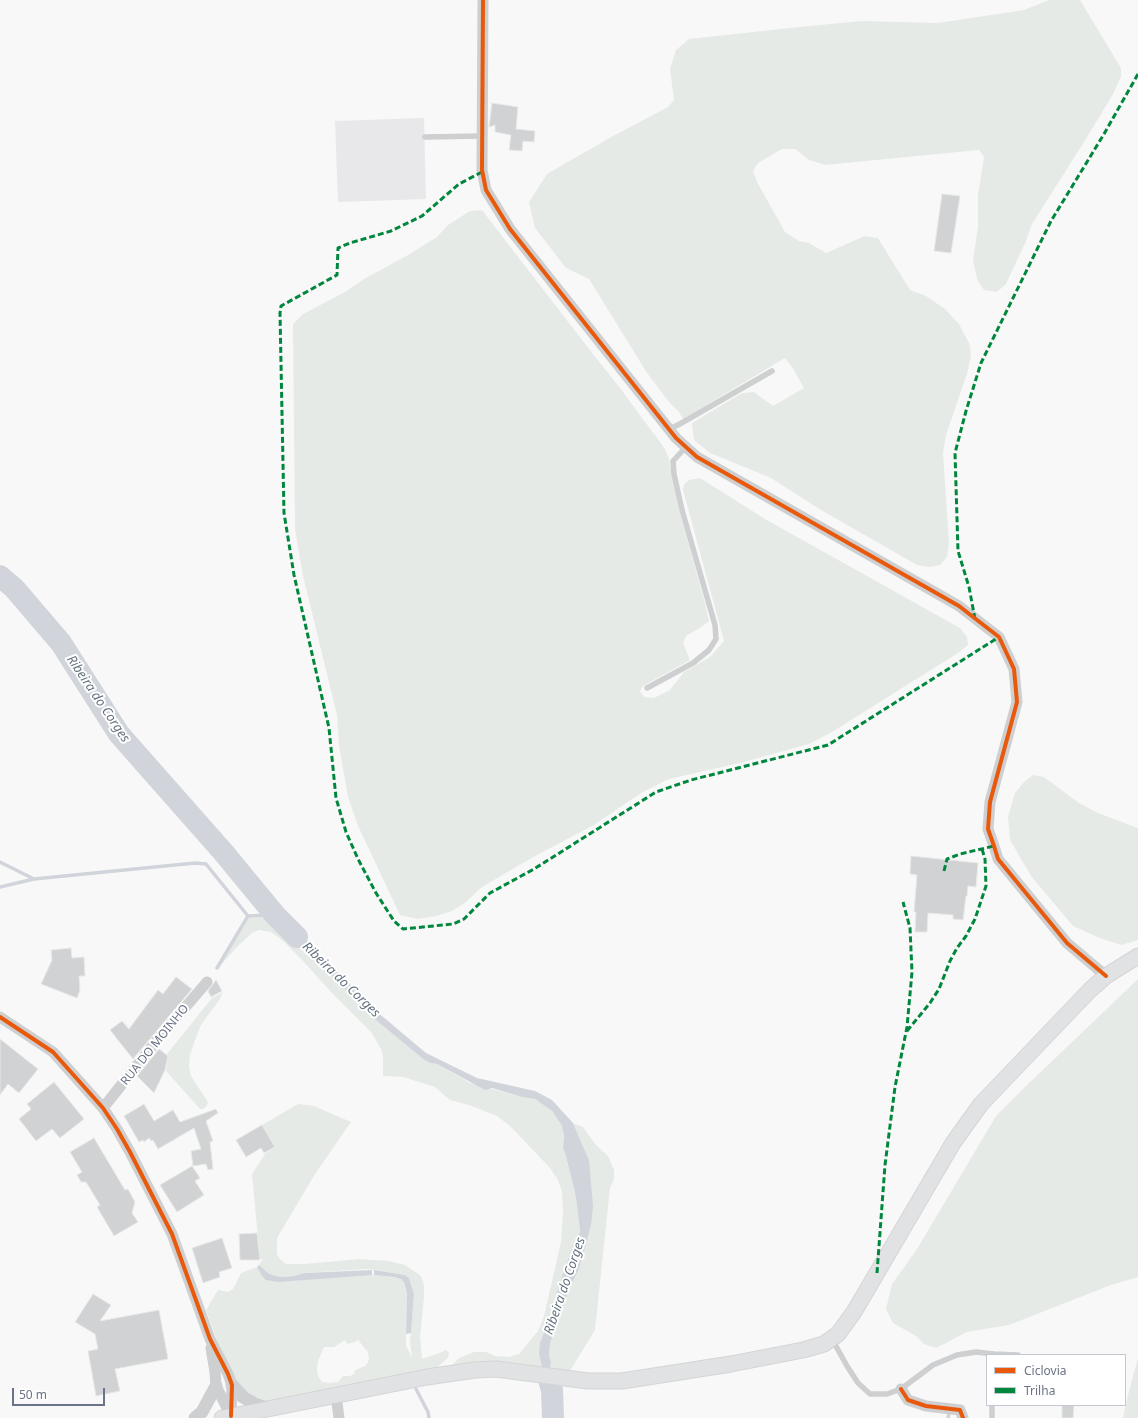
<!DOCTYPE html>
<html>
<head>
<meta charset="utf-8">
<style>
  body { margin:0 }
  #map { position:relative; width:1138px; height:1418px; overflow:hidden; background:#f8f8f8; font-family:"Noto Sans",sans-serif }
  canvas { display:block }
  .legend { position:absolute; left:986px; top:1354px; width:140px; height:52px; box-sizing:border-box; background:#fff; border:1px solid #c3c7cf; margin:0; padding:5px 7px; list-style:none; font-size:12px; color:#6a7387 }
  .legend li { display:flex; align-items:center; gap:8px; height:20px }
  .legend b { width:20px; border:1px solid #c3c7cf }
  .scale { position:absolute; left:12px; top:1388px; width:93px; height:18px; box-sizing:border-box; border:2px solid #6a7387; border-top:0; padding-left:5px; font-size:12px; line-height:14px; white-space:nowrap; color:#6a7387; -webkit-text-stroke:3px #fff; paint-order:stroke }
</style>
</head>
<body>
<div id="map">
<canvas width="1138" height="1418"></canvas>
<ul class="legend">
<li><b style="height:5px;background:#e8590c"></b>Ciclovia</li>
<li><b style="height:5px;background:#00873e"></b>Trilha</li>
</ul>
<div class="scale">50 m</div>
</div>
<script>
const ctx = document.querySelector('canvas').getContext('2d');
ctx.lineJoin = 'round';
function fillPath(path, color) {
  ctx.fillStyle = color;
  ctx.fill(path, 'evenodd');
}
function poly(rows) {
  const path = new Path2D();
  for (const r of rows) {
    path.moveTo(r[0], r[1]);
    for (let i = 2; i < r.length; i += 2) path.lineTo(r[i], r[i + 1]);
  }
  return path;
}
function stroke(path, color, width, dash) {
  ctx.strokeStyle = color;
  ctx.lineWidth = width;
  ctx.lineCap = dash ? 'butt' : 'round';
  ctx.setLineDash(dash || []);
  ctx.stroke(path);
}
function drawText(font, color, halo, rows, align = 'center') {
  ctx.font = font + ' "Noto Sans",sans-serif';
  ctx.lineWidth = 4;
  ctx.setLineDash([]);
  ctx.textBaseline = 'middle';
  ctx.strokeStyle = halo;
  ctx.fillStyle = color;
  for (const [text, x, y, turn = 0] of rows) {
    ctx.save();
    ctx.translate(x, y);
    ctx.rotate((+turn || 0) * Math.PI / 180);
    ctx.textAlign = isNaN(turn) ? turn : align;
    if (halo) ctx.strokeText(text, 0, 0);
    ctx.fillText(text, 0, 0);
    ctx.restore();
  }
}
const built = poly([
  [424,118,426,199,338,202,335,121]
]);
const green = poly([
  [1049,0,1080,0,1121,68,1121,77,1113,94,1086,139,1032,224,1026,241,1006,284,997,292,984,290,977,279,973,260,978,227,978,195,984,157,979,150,825,165,809,160,795,149,782,149,758,163,753,171,757,182,785,232,799,241,809,243,826,253,865,236,878,238,910,290,926,296,945,309,959,324,970,345,971,356,967,374,946,435,943,453,949,543,947,557,940,565,929,567,917,565,821,510,771,478,710,453,694,440,692,423,742,393,754,392,773,406,804,388,792,367,785,358,683,419,679,412,669,402,647,373,589,279,566,268,535,228,529,202,547,174,613,136,668,107,674,100,670,69,676,50,689,39,799,27,862,21,938,23,1024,10],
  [482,210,593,354,620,388,665,449,669,459,679,510,705,603,709,621,703,626,686,636,683,643,690,660,643,686,640,691,644,697,654,698,670,690,684,672,710,657,724,641,683,490,684,484,689,480,700,478,765,519,960,628,967,637,968,645,958,653,832,732,809,744,744,762,669,779,641,793,594,825,535,856,482,887,466,902,452,911,436,916,418,919,400,915,358,826,348,797,339,746,337,715,303,576,295,529,293,324,303,314,345,292,364,279,408,255,437,237,448,225,470,211],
  [1033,775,1044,777,1079,803,1098,813,1138,828,1138,940,1121,945,1100,938,1073,926,1031,876,1010,840,1008,817,1015,793,1024,782],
  [269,917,308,952,377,1021,423,1059,430,1063,437,1064,470,1083,522,1097,535,1099,552,1111,562,1126,564,1136,563,1148,565,1153,574,1188,577,1205,580,1233,572,1248,558,1288,553,1314,546,1328,539,1354,542,1367,475,1362,451,1366,459,1358,474,1352,486,1352,495,1356,509,1357,519,1354,538,1331,544,1316,561,1242,563,1210,562,1192,558,1180,550,1168,511,1127,497,1116,469,1105,450,1100,435,1087,403,1077,383,1076,383,1059,382,1051,372,1033,333,994,302,960,283,941,271,932,259,930,252,933,239,945,218,968,249,918],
  [1138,979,1138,1277,1111,1285,1009,1325,967,1332,936,1348,924,1344,916,1336,893,1323,886,1309,892,1284,917,1249,996,1116,1026,1086],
  [223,992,220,999,201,1025,195,1040,190,1055,189,1067,191,1076,208,1102,207,1106,203,1109,200,1109,166,1071,168,1055,167,1054,212,998],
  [298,1104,314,1106,351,1122,315,1174,277,1238,277,1254,280,1259,286,1264,304,1264,360,1259,389,1261,405,1265,421,1276,424,1285,424,1298,420,1336,422,1359,437,1354,446,1350,449,1353,448,1358,435,1369,270,1402,261,1401,240,1387,231,1371,217,1340,206,1310,218,1290,228,1292,233,1289,241,1273,257,1267,262,1276,279,1282,364,1274,394,1277,401,1279,404,1282,407,1292,406,1345,412,1358,410,1342,414,1294,409,1278,405,1275,368,1269,304,1273,294,1276,283,1277,275,1276,268,1273,259,1265,263,1259,260,1259,252,1174,265,1154,275,1147,262,1125],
  [345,1340,347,1344,355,1342,358,1340,368,1352,369,1359,368,1362,365,1366,355,1370,354,1374,350,1376,343,1376,338,1382,330,1383,322,1382,318,1376,317,1369,318,1361,324,1347,334,1347],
  [573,1123,583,1127,596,1145,608,1156,614,1170,614,1179,610,1188,595,1330,570,1371,550,1368,551,1362,549,1356,550,1344,569,1289,579,1269,589,1160],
  [1138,1358,1138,1418,1123,1418,1129,1391]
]);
const water = poly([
  [280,915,382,1016,426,1053,477,1078,535,1091,552,1100,573,1123,589,1160,593,1206,591,1225,579,1269,569,1289,550,1344,549,1356,551,1362,550,1368,542,1367,539,1354,540,1343,546,1328,553,1314,558,1288,572,1248,580,1232,577,1205,574,1188,565,1153,563,1148,564,1136,562,1126,552,1111,535,1099,522,1097,492,1088,485,1090,437,1064,430,1063,423,1059,377,1021,308,952,269,917],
  [259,1265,268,1273,275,1276,283,1277,294,1276,304,1273,372,1270,372,1275,279,1282,266,1280,262,1276,257,1267],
  [374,1270,405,1275,409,1278,414,1294,411,1333,406,1334,407,1293,404,1282,401,1279,394,1277,374,1275]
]);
const stream = poly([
  [0,862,34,879],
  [0,887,34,879,195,863,206,864,248,916],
  [248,916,275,915],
  [217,968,248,916],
  [416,1389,428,1412,429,1418],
  [948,1418,949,1413]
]);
const river = poly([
  [0,576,14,588,61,643,119,734,224,853,275,915,297,937],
  [549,1380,552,1390,553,1418]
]);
const building = poly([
  [492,103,518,107,516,129,535,131,534,142,523,141,522,151,509,150,511,135,495,132,495,125,489,127,492,103],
  [942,194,960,196,951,253,934,251,942,194],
  [911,856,978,863,976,887,968,886,967,896,966,896,963,920,953,919,953,915,928,913,927,932,915,932,916,912,914,912,917,875,910,874,911,856],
  [71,948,72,958,84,957,85,976,79,976,80,990,77,998,41,984,52,960,51,950,71,948],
  [176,977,192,989,133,1059,110,1030,122,1021,129,1029,158,990,163,994,176,977],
  [216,980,222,991,211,997,208,991,216,980],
  [0,1039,38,1069,19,1093,8,1084,0,1095,0,1039],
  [159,1049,168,1056,165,1070,154,1093,137,1076,159,1049],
  [54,1082,84,1119,60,1138,52,1129,36,1141,19,1119,31,1109,27,1104,54,1082],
  [144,1104,154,1121,173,1110,180,1122,216,1109,218,1113,206,1121,213,1141,210,1142,213,1169,208,1170,206,1164,193,1166,191,1151,201,1149,194,1128,158,1149,153,1140,151,1141,149,1138,144,1142,143,1140,139,1142,124,1116,144,1104],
  [262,1125,275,1147,264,1153,261,1148,246,1157,236,1140,262,1125],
  [94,1138,125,1190,128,1189,135,1202,132,1213,138,1222,114,1236,97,1207,100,1205,86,1182,81,1182,77,1175,82,1172,70,1152,94,1138],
  [192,1166,200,1178,195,1181,204,1195,177,1212,160,1185,192,1166],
  [257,1233,260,1260,240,1260,239,1234,257,1233],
  [222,1238,232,1268,219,1272,220,1277,203,1283,192,1248,222,1238],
  [93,1294,111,1305,100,1321,159,1310,168,1359,115,1369,120,1391,96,1396,88,1351,98,1349,95,1334,75,1322,93,1294],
  [1062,1405,1074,1405,1073,1418,1062,1418,1062,1405]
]);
const service = poly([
  [425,137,482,136],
  [669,429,678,425,772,371],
  [647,688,693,663,709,650,716,639,715,625,682,510,674,474,673,461,686,447],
  [832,1339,847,1366,858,1383,870,1394,887,1394,901,1389,933,1365,957,1355,976,1352,994,1354,994,1355],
  [994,1354,1018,1355],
  [992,1418,992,1405]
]);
const minor = poly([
  [483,0,482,170,486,190,510,229,676,438,697,457,959,606,999,637,1014,669,1017,702,990,802,988,829,994,846,998,859,1067,943,1106,976],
  [0,1017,53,1052,103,1108,117,1129,130,1152,172,1234,210,1339,228,1374,232,1385,231,1416],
  [103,1108,158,1039,207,982],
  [211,1348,215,1372,216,1386,231,1416],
  [901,1389,908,1400,926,1406,960,1410,963,1418],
  [336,1395,339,1418]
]);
const tertiary = poly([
  [232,1385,243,1397,255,1404,269,1409],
  [195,1418,202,1412,216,1386]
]);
const secondary = poly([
  [222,1418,427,1377,475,1370,496,1369,588,1381,622,1381,731,1364,803,1350,824,1344,838,1334,854,1312,953,1143,981,1104,1090,990,1106,976,1138,956]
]);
const quiet = poly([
  [482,172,459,184,422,216,391,231,350,243,338,248,337,275,281,306,280,313,284,513,294,575,329,728,336,798,346,832,358,859,376,893,394,921,403,929,453,924,464,919,490,893,534,869,656,792,691,780,828,745,999,637],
  [975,619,969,587,958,551,955,453,966,411,981,363,1051,221,1104,134,1138,74],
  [944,871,947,859,960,854,994,846],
  [907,1031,930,1003,939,989,950,961,957,948,966,936,975,919,986,886,985,859,982,849],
  [877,1273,885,1165,895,1087,907,1027,912,972,910,928,903,902]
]);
const cycleway = poly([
  [483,0,482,170,486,190,510,229,676,438,697,457,959,606,999,637,1014,669,1017,702,990,802,988,829,994,846,998,859,1067,943,1106,976],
  [0,1017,53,1052,103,1108,117,1129,130,1152,172,1234,210,1339,228,1374,232,1385,231,1416],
  [901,1389,908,1400,926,1406,960,1410,963,1418]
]);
const streetNames = [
  ["RUA DO MOINHO",155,1045,-51]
];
const waterNames = [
  ["Ribeira do Corges",98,699,56],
  ["Ribeira do Corges",341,980,44],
  ["Ribeira do Corges",565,1286,-71]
];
fillPath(built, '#e8e8ea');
fillPath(green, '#e6eae6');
fillPath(water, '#d1d4da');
stroke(stream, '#d1d4da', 3.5);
stroke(river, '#d1d4da', 22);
fillPath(building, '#d0d2d3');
stroke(building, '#e8e8e8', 1);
stroke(secondary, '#d4d5d6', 17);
stroke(service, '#cecfd1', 5.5);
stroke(minor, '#cecfd1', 11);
stroke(tertiary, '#cecfd1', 13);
stroke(secondary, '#e1e2e3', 15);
stroke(quiet, '#00873e', 3, [6, 3]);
stroke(cycleway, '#e8590c', 4);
drawText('12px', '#6a7387', '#fff', streetNames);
drawText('italic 13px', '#667381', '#fff', waterNames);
</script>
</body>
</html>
